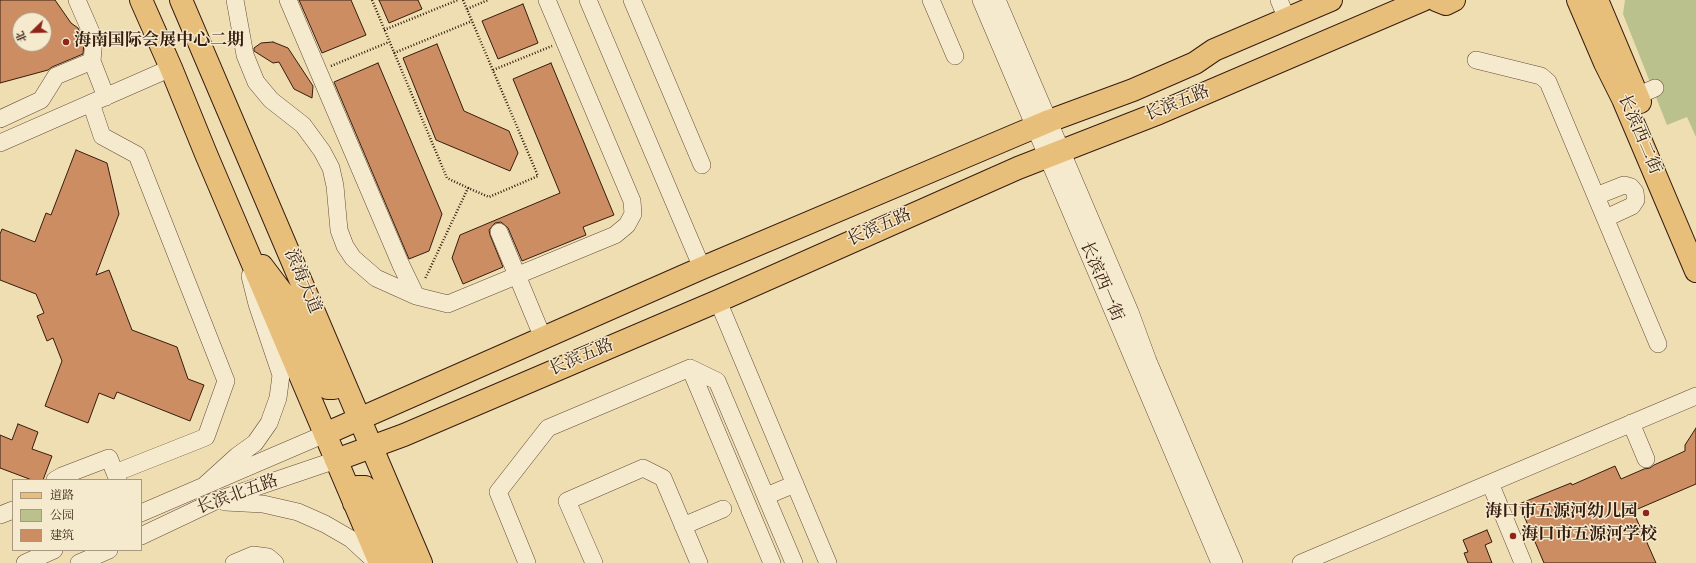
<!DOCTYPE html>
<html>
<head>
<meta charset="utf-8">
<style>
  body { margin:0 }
  #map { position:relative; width:1696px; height:563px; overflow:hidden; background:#f0deb3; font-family:"Sorts Mill Goudy","Noto Serif SC",serif }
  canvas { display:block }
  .legend { position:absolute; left:12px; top:479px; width:130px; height:72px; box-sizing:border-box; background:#f5eace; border:1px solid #a89882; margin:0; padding:5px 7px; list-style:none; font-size:12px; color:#351c0f }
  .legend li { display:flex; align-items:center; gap:8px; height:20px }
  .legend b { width:20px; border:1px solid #a89882 }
  .north { position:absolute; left:12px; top:12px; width:40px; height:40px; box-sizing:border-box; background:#f5eace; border:1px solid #a89882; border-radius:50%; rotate:247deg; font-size:11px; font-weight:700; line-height:16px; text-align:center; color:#351c0f }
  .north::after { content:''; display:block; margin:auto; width:14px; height:18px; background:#8f2418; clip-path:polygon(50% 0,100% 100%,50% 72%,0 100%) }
</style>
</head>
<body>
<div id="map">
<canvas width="1696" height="563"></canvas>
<ul class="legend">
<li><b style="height:5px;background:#e8bf7a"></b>道路</li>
<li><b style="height:11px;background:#bac18c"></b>公园</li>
<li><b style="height:11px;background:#cc8d63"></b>建筑</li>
</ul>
<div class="north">北</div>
</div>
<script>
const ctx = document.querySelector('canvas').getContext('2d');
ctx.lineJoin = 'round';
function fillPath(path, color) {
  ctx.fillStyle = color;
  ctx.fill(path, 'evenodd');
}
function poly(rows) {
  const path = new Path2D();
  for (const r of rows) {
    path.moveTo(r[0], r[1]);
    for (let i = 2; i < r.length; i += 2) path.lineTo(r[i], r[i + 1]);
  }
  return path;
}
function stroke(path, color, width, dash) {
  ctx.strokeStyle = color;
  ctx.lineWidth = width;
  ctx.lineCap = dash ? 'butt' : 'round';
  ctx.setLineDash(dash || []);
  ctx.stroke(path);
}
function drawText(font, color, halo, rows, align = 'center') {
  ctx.font = font + ' "Sorts Mill Goudy","Noto Serif SC",serif';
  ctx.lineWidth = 3;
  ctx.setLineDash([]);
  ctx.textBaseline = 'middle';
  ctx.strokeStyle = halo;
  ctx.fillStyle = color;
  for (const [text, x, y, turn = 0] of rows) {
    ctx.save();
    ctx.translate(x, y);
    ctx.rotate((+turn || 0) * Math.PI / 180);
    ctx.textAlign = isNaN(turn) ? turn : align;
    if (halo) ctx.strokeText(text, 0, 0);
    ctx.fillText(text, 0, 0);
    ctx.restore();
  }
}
const green = poly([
  [1625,0,1696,0,1696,137,1687,117,1667,125,1623,14]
]);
const building = poly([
  [0,0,55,0,71,23,78,28,84,41,83,54,52,67,48,70,0,83,0,0],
  [20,20,44,20,44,44,20,44,20,20],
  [299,0,351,0,366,35,322,53,299,0],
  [379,0,418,0,422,9,389,23,379,0],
  [523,4,538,43,498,59,482,21,523,4],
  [273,42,288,48,313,86,312,98,294,89,279,62,273,63,254,51,254,48,261,43,273,42],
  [437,44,464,111,509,131,518,153,510,171,436,140,403,58,437,44],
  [378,63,442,214,429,251,409,259,334,82,378,63],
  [551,63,614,215,583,227,586,235,522,261,508,228,501,222,495,223,489,230,490,235,503,267,463,284,452,258,460,235,560,193,513,79,551,63],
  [76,150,107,163,119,214,96,275,109,270,132,330,177,347,188,379,204,385,190,421,117,392,114,399,99,393,88,423,45,406,62,361,53,338,47,341,37,316,44,313,36,294,0,280,0,234,2,229,35,242,46,213,51,215,76,150],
  [18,424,38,432,32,449,52,456,43,480,32,480,0,468,0,435,12,440,18,424],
  [1696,428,1696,484,1633,511,1656,563,1544,563,1519,504,1571,483,1572,485,1615,466,1621,479,1644,469,1650,468,1654,465,1685,451,1685,445,1696,428],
  [1487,530,1492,542,1485,545,1492,563,1468,563,1464,553,1468,552,1463,540,1487,530]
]);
const path = poly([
  [372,0,447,178,468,188,425,279],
  [463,0,538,176,489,197,468,188],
  [467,9,488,0],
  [384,30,458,0],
  [394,53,472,21],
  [331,66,389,42],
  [493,70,552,46]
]);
const minor = poly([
  [77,0,94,39,92,61,106,97],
  [235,0,245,55,256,82,271,100,303,125,322,151,331,168,335,186,339,230,345,246,353,258,376,278,416,296,448,304,615,235,627,225,633,214,632,201,547,0],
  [288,0,401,265,416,296],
  [588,0,702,268],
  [632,0,702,165],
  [931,0,955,56],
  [981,0,1220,563],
  [997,0,1130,312,1148,361,1234,563],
  [1279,0,1287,19],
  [1476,60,1541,76,1548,82,1658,344],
  [1637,96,1655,88],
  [91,103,102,136,137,155,226,381,206,437,115,473],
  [0,119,41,100,56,76,92,61],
  [0,143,171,68],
  [1596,196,1624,185,1631,187,1635,192,1636,200,1632,206,1606,218],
  [499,232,543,338],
  [718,301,828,563],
  [690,368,772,563],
  [1631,423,1646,459],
  [55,480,62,476,109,458,118,480],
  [1490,483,1523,563],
  [205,485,237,456,255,443,269,423,278,398,281,375,257,304,250,276],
  [766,496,795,484],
  [225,502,263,504,298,512,325,524,351,539,377,563],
  [141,513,325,434],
  [0,515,13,510],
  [683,526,723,509],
  [141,536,215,501,336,460],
  [25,563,54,550],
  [79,563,109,550],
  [234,563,253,555,268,557,275,563],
  [527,563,498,492,548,428,690,368,717,381,794,563],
  [594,563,567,501,643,468,663,478,699,563],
  [1301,563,1696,396]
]);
const major = poly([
  [1436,0,1446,4,1454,0],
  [1578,0,1605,63,1623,99,1696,271],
  [1597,0,1640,102],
  [325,434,702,268,1049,121,1133,90,1195,63,1214,50,1331,0],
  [336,460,404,435,718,301,1018,168,1159,113,1423,0]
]);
const highway = poly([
  [141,0,171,68,206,154,380,563],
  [181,0,421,563],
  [262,266,287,299,323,383,328,388,334,388,338,385,341,376],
  [354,503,354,493,357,487,365,487,370,492,400,563]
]);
const markers = [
  [66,42,4,"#8f2418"],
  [1646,513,4,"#8f2418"],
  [1513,536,4,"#8f2418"]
];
const poiNames = [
  ["海南国际会展中心二期",74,42],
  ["海口市五源河幼儿园",1638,513,"right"],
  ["海口市五源河学校",1521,536]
];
const streetNames = [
  ["长滨五路",1178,105,-22],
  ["长滨西二街",1638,135,67],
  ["长滨五路",880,229,-24],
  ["滨海大道",301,282,67],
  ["长滨西一街",1100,282,67],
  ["长滨五路",582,359,-23],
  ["长滨北五路",238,496,-20]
];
fillPath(green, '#bac18c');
fillPath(building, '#cc8d63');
stroke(building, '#351c0f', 1);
stroke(minor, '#644c38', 18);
stroke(major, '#351c0f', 24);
stroke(highway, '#351c0f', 24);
stroke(path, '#351c0f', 2.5, [1, 2]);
stroke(minor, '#f5eace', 17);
stroke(major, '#e8bf7a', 22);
stroke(highway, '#e8bf7a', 22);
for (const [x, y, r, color] of markers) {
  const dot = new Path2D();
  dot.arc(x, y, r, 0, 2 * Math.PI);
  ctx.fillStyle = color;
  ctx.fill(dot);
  stroke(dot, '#f5eace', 1.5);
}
drawText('bold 17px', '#351c0f', '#f5eace', poiNames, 'left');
drawText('17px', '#351c0f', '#f5eace', streetNames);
</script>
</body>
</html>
